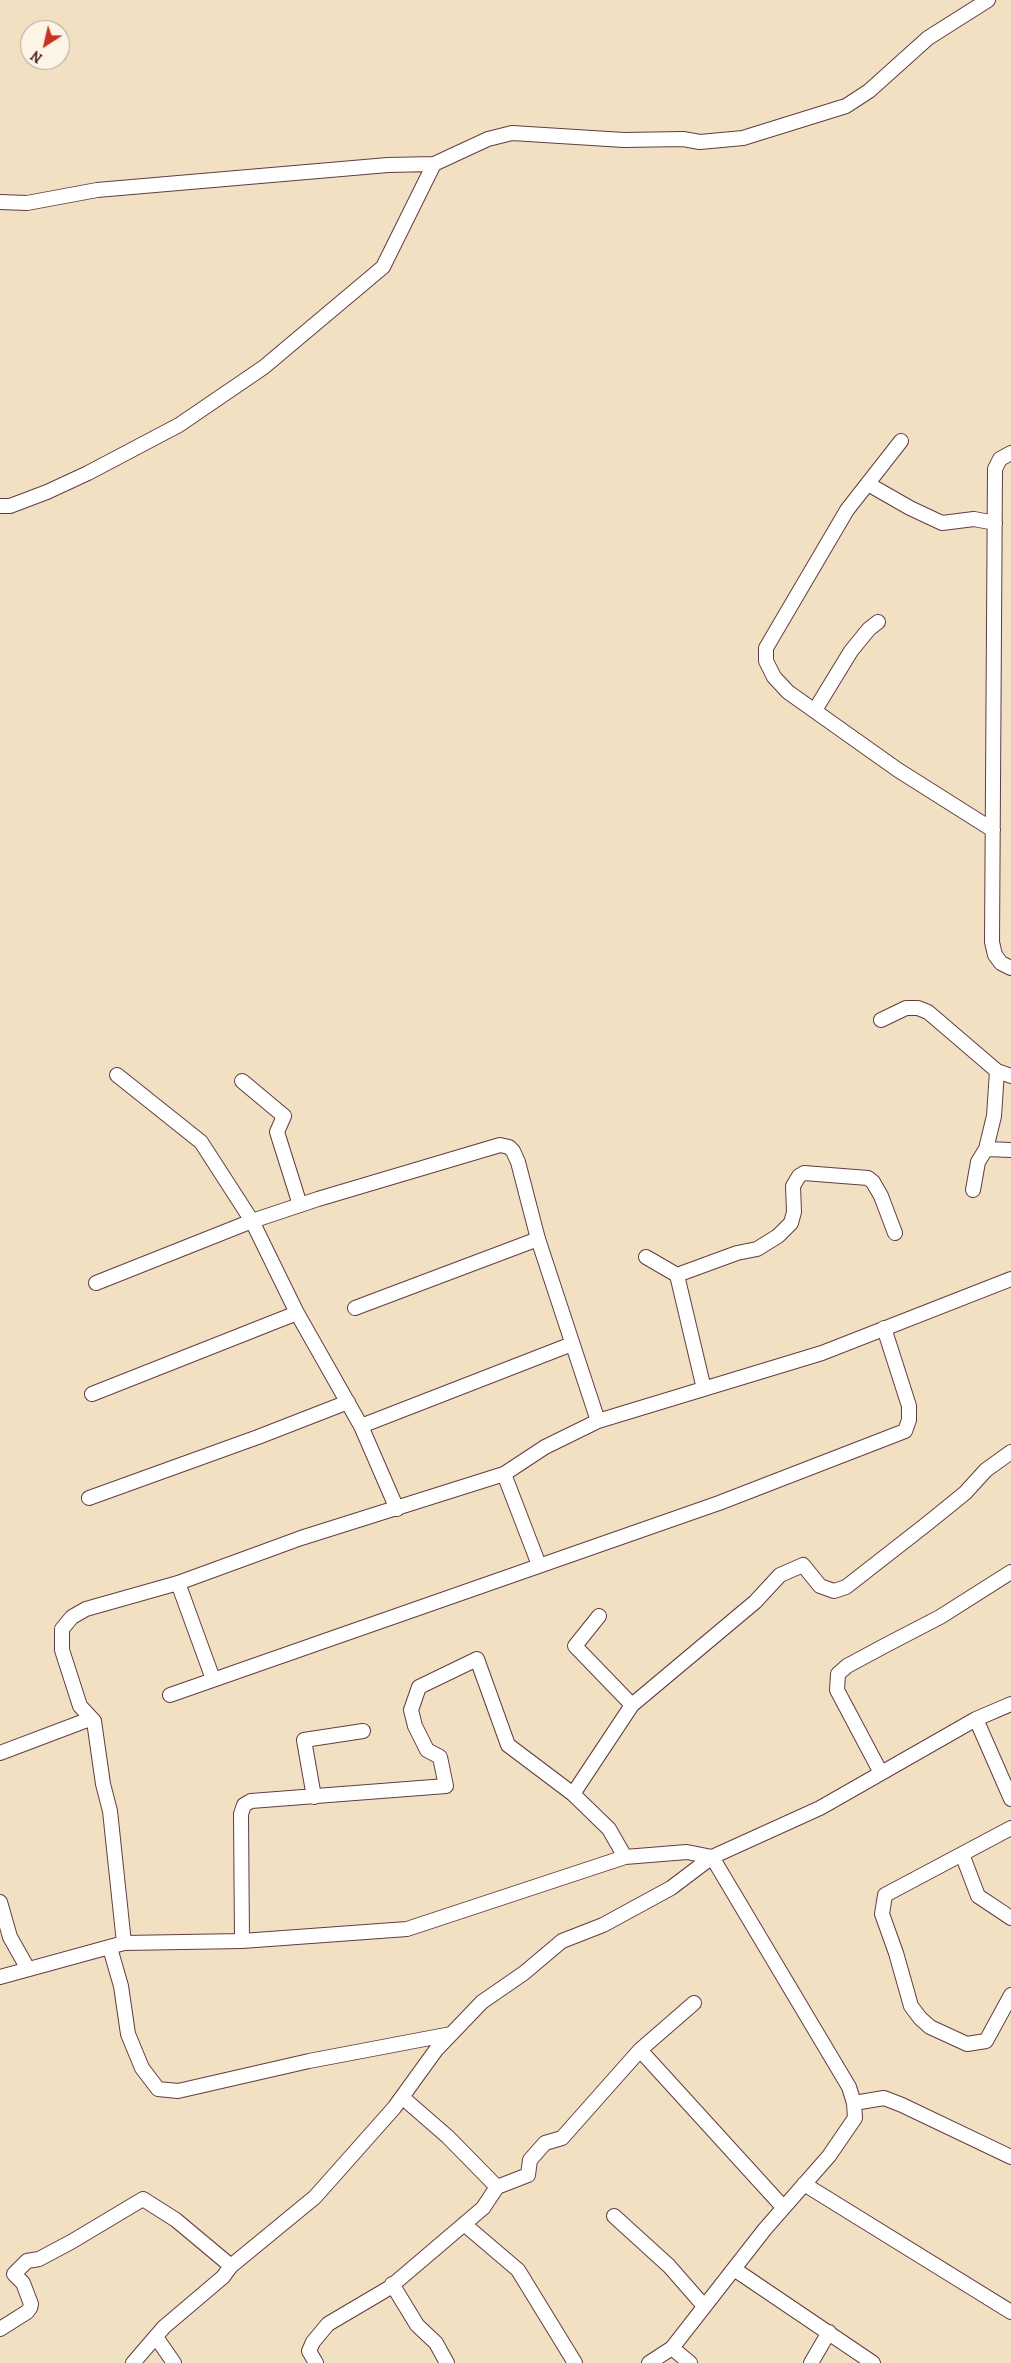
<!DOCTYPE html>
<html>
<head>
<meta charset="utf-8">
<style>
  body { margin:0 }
  #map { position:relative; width:1011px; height:2363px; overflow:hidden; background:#f2e0c2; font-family:Alegreya,serif }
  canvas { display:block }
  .north { position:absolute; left:20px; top:20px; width:50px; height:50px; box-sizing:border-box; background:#fcf5e5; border:1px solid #b59f9b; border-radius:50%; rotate:215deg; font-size:14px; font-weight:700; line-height:20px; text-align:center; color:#4a1f2b }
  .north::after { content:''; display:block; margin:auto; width:18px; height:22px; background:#c8321e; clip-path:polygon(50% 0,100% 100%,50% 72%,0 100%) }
</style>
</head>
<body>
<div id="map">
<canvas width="1011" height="2363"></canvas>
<div class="north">N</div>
</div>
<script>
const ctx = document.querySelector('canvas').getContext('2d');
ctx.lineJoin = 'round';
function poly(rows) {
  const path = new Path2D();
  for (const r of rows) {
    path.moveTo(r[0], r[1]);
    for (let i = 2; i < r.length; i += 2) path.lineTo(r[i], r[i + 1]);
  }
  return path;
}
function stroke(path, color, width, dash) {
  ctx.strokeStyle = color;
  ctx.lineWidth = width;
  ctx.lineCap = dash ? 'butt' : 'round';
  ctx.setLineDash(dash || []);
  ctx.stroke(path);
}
const minor = poly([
  [0,202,27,203,97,190,388,165,434,164,488,139,512,133,624,140,683,139,700,142,743,138,846,106,869,91,928,38,988,0],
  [901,441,847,510,766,648,766,661,774,677,788,692,898,770,993,830],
  [1011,453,1000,459,995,469,992,942,995,955,1001,963,1011,968],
  [868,484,910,508,942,523,974,519,995,523],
  [0,506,10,506,47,492,88,473,179,425,264,367,383,267,434,164],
  [815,710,851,651,869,629,878,622],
  [881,1020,906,1008,918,1008,928,1012,997,1071,1011,1076],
  [117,1075,201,1142,252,1221,297,1313,361,1426,397,1509],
  [242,1081,284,1116,277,1132,300,1205],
  [986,1149,1011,1150],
  [973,1190,978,1162,986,1149,994,1116,997,1071],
  [646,1257,677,1275,704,1389],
  [677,1275,737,1253,757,1249,778,1236,791,1223,794,1212,793,1186,799,1176,804,1173,868,1178,873,1182,881,1196,895,1233],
  [96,1283,252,1221,318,1199,500,1145,509,1147,513,1151,518,1162,538,1239,598,1421],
  [355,1308,538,1239],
  [92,1394,297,1313],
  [361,1426,572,1344],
  [504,1474,539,1565],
  [89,1498,258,1437,348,1402],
  [178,1583,213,1679],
  [599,1616,575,1646,632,1705],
  [170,1695,719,1503,905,1431,909,1420,909,1406,884,1328],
  [976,1719,1011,1799],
  [0,1753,90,1719],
  [881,1773,837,1690,838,1674,847,1666,886,1645,940,1617,1011,1572],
  [573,1794,632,1705,755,1602,780,1575,803,1565,820,1586,834,1591,846,1587,928,1523,965,1493,986,1470,1011,1452],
  [314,1797,304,1740,363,1731],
  [1011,1828,885,1895,882,1914,896,1953,911,2006,920,2018,930,2027,967,2044,986,2041,1011,1995],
  [962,1854,978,1896,1011,1918],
  [0,1902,10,1937,28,1969],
  [242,1941,241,1814,244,1805,251,1801,446,1786,440,1757,427,1750,415,1726,411,1710,419,1687,477,1659,508,1745,573,1794,609,1829,625,1857],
  [124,1943,110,1811,103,1784,94,1721,80,1706,62,1650,62,1629,72,1617,86,1609,178,1583,301,1538,504,1474,545,1447,598,1421,822,1353,1011,1279],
  [110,1948,121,1986,128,2034,142,2068,158,2089,178,2091,309,2061,451,2034],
  [0,1977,124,1943,242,1941,407,1929,625,1857,687,1852,712,1857],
  [640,2050,783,2207],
  [402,2097,448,2137,497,2187],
  [854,2103,884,2098,902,2105,1011,2157],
  [804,2184,1011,2312],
  [614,2216,669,2266,704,2306],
  [464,2224,518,2270,575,2363],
  [734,2269,873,2363],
  [392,2284,417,2325,436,2343,447,2363],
  [0,2329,27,2312,30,2308,31,2304,23,2283,14,2274,27,2261,39,2259,71,2242,143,2199,176,2220,231,2266],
  [156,2337,174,2363],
  [672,2348,690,2363],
  [133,2363,164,2327,223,2277,231,2266,315,2197,394,2108,436,2050,482,2002,524,1973,562,1941,603,1925,671,1888,712,1857,820,1808,976,1719,1011,1704],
  [316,2363,309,2351,313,2342,328,2324,389,2288,483,2208,497,2187,528,2175,530,2160,545,2143,562,2138,640,2050,694,2003],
  [649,2363,672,2348,765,2229,829,2156,855,2118,854,2103,849,2087,712,1857],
  [811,2363,829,2332]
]);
stroke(minor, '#633c42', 16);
stroke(minor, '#fff', 14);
</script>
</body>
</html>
